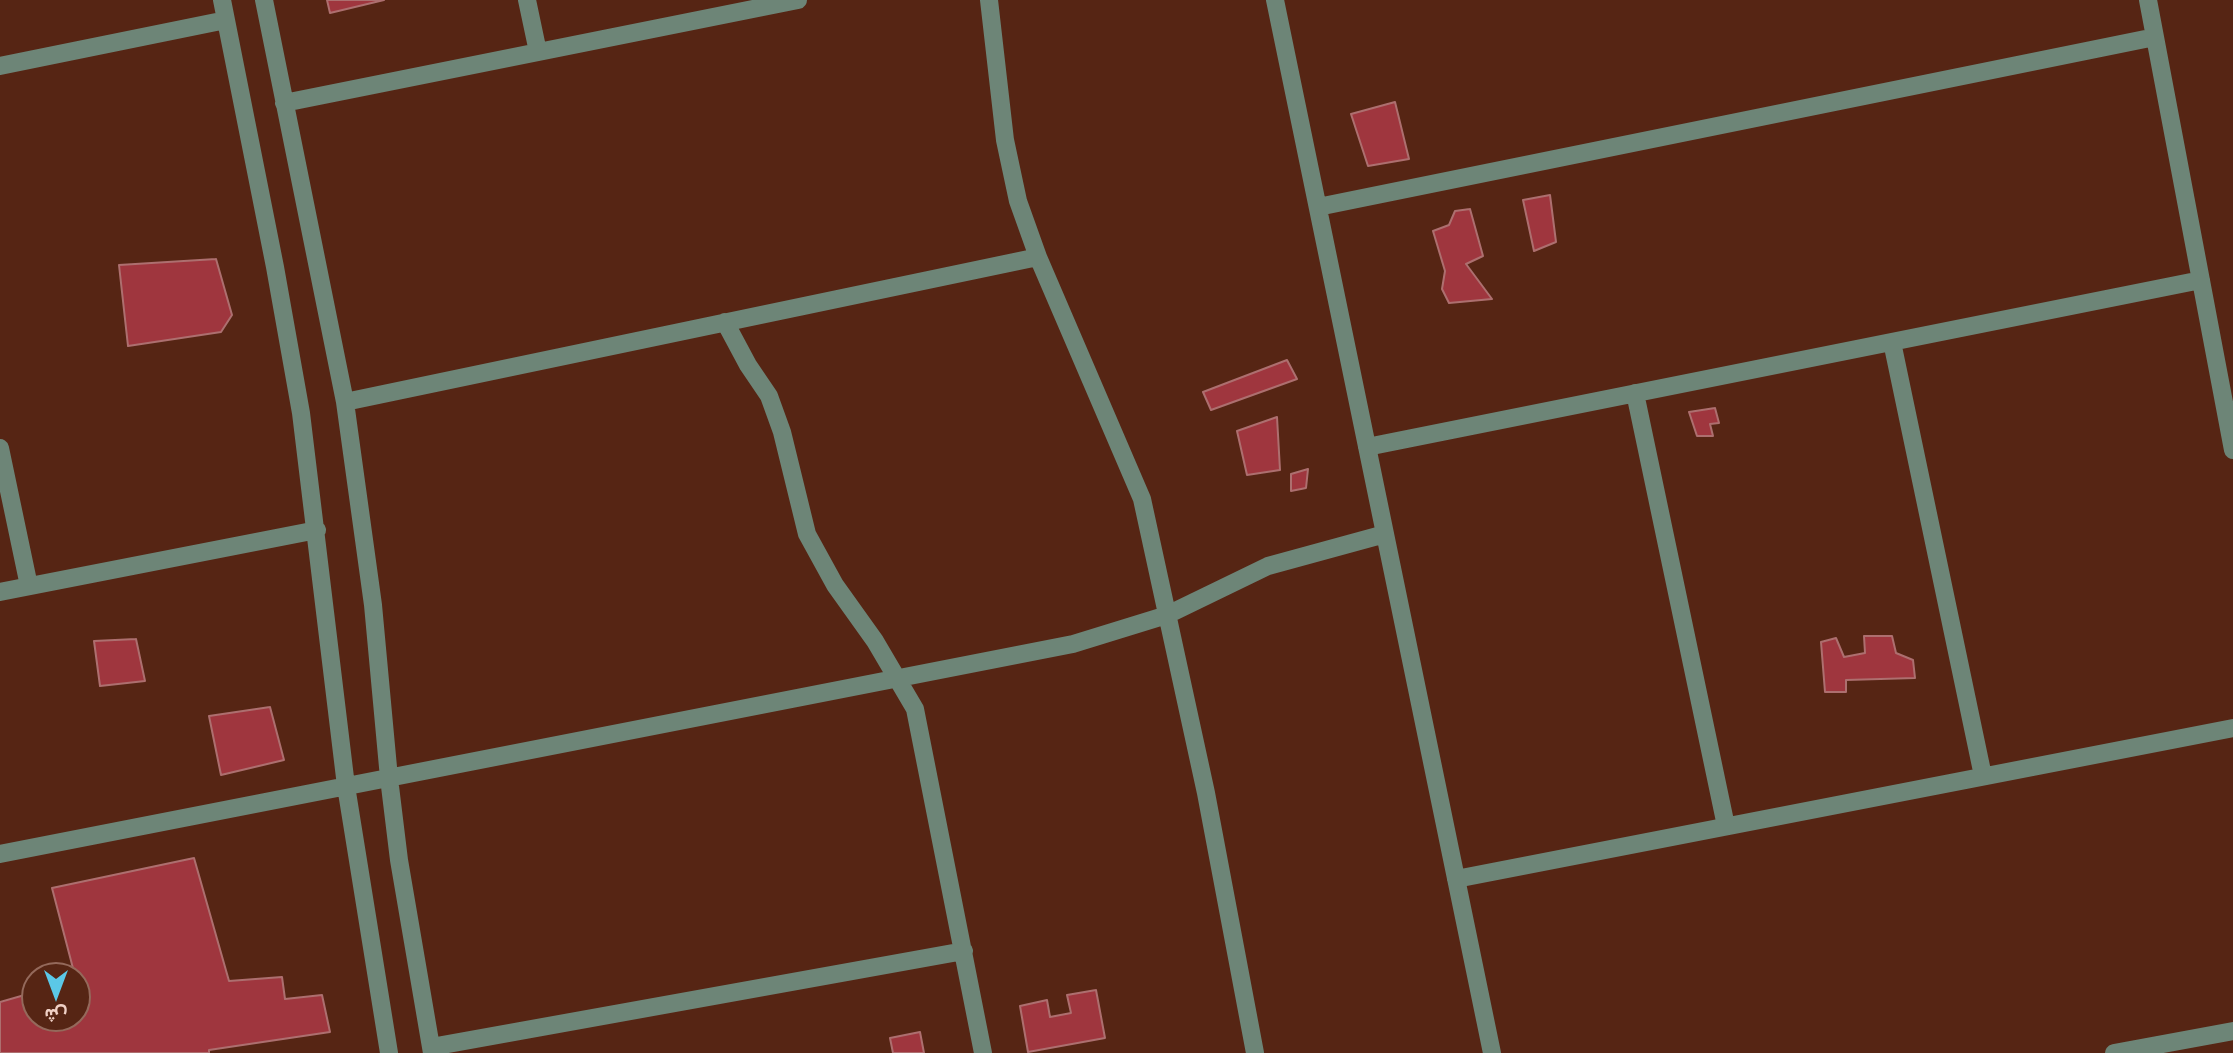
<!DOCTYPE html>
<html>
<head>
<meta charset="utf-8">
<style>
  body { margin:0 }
  #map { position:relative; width:2233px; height:1053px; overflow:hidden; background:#562514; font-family:"Open Sans",Vazirmatn,sans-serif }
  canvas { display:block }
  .north { position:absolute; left:21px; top:962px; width:70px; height:70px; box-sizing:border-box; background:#562514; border:2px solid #94695b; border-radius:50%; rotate:180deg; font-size:19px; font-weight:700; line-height:28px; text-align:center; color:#f0d0c5 }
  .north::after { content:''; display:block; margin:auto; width:24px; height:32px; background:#5bc8e7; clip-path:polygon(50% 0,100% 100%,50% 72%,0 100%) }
</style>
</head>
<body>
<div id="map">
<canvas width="2233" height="1053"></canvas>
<div class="north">ش</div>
</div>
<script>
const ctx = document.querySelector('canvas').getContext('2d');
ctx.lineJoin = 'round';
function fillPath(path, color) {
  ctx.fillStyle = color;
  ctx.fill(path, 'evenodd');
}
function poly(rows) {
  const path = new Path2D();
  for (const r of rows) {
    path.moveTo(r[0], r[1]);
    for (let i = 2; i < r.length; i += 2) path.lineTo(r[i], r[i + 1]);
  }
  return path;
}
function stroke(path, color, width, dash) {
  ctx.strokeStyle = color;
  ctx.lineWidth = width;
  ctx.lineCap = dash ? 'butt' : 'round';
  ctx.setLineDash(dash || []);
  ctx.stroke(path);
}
const building = poly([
  [327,0,384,0,330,13,327,0],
  [1395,102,1409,159,1368,166,1351,114,1395,102],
  [1550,195,1556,242,1534,251,1523,200,1550,195],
  [1470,209,1483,256,1466,264,1492,299,1449,303,1442,289,1445,271,1433,231,1449,225,1455,211,1470,209],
  [216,259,232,315,221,332,128,346,119,265,216,259],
  [1287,360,1297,379,1211,410,1203,392,1287,360],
  [1715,408,1719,423,1710,424,1713,436,1697,436,1689,412,1715,408],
  [1277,417,1280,470,1247,475,1237,431,1277,417],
  [1308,469,1306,488,1291,491,1291,474,1308,469],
  [1864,636,1892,636,1896,653,1913,660,1915,678,1846,680,1846,692,1825,692,1821,642,1836,638,1844,657,1865,653,1864,636],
  [136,639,145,681,100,686,94,641,136,639],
  [270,707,284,760,221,775,209,716,270,707],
  [194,858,229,981,282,977,285,999,322,995,330,1032,209,1050,209,1053,0,1053,0,1002,35,992,35,1018,77,1018,77,976,75,976,52,888,194,858],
  [1096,990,1105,1038,1028,1052,1020,1006,1047,1000,1050,1017,1071,1013,1067,995,1096,990],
  [920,1032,924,1053,893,1053,890,1038,920,1032]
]);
const minor = poly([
  [222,0,275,267,301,413,346,786,389,1053],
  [264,0,345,402,373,605,389,778,399,860,432,1053],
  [527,0,538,52],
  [989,0,1005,140,1018,201,1038,257,1142,499,1206,793,1255,1053],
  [1275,0,1492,1053],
  [2148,0,2233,450],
  [0,66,226,20],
  [284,103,798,0],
  [1318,207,2155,37],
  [725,322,748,365,769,396,782,432,807,534,835,585,875,641,915,709,983,1053],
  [1892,342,1983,776],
  [1635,393,1726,826],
  [345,402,1038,257],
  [1367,447,2201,280],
  [0,448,29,586],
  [0,592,317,530],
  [0,854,1073,644,1167,615,1268,566,1385,534],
  [1456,879,2233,728],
  [431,1047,964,951],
  [2114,1053,2233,1031]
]);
fillPath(building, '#9f363e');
stroke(building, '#ad6f6f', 2);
stroke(minor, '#6d8577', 18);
</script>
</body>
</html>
